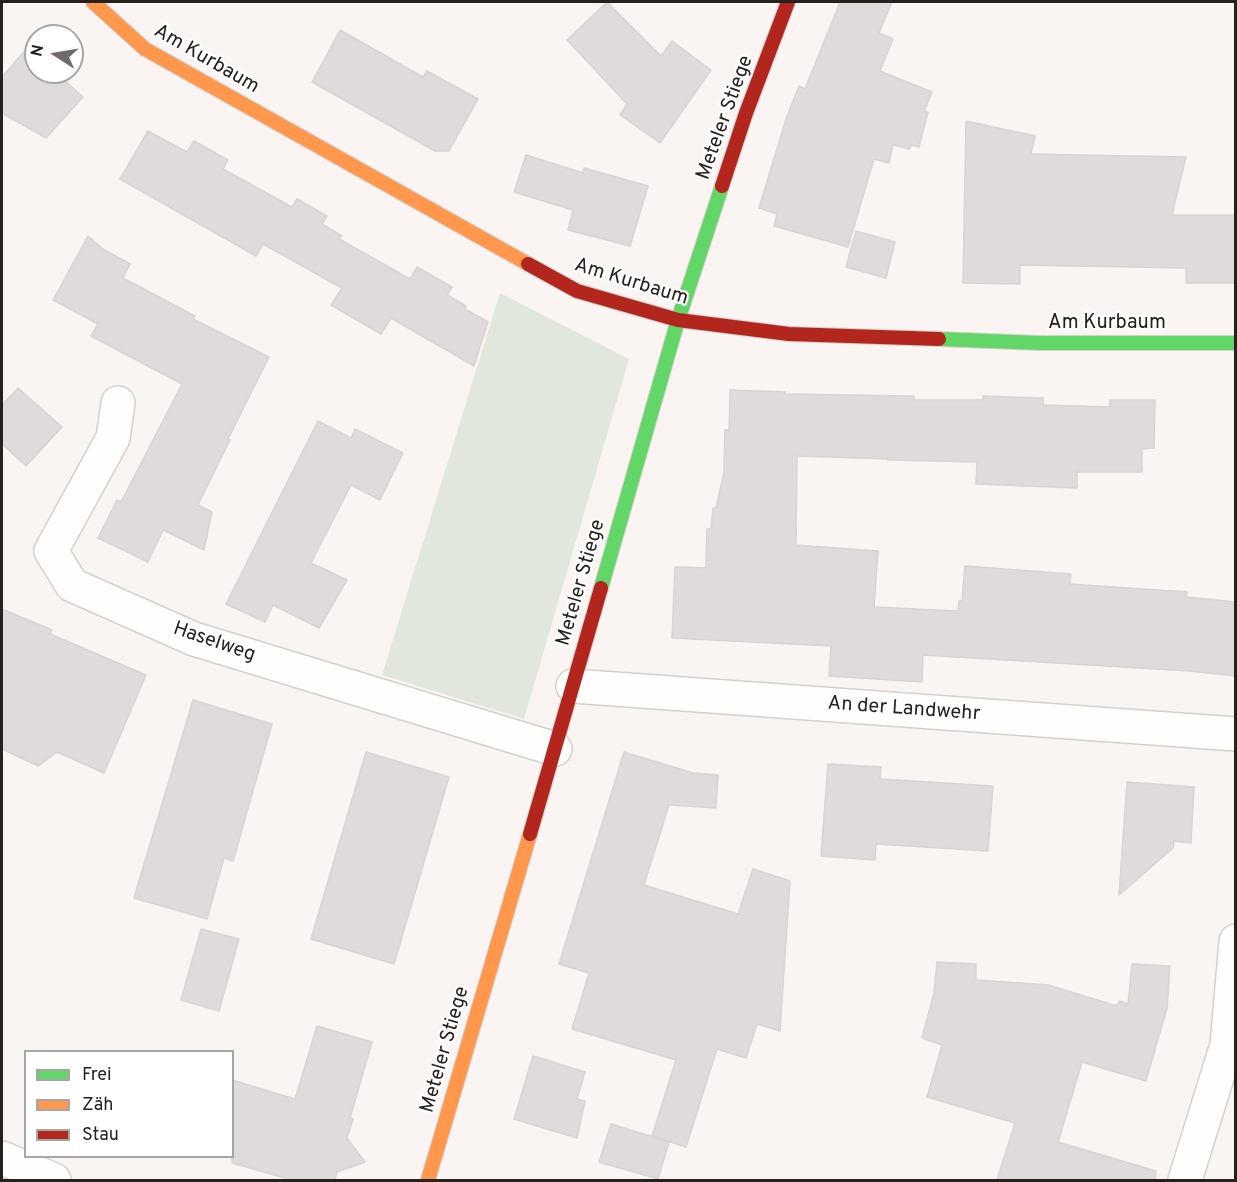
<!DOCTYPE html>
<html>
<head>
<meta charset="utf-8">
<style>
  body { margin:0 }
  #map { position:relative; width:1237px; height:1182px; overflow:hidden; background:#faf5f2; font-family:Overpass,sans-serif }
  canvas { display:block }
  .frame { position:absolute; inset:0; border:3px solid #26211d; pointer-events:none }
  .legend { position:absolute; left:24px; top:1050px; width:210px; height:108px; box-sizing:border-box; background:#fff; border:2px solid #a8a6a5; margin:0; padding:8px 10px; list-style:none; font-size:18px; color:#26211d }
  .legend li { display:flex; align-items:center; gap:12px; height:30px }
  .legend b { width:30px; border:2px solid #a8a6a5 }
  .north { position:absolute; left:24px; top:24px; width:60px; height:60px; box-sizing:border-box; background:#fff; border:2px solid #a8a6a5; border-radius:50%; rotate:282deg; font-size:16px; font-weight:700; line-height:24px; text-align:center; color:#26211d }
  .north::after { content:''; display:block; margin:auto; width:21px; height:27px; background:#706b68; clip-path:polygon(50% 0,100% 100%,50% 72%,0 100%) }
</style>
</head>
<body>
<div id="map">
<canvas width="1237" height="1182"></canvas>
<div class="frame"></div>
<ul class="legend">
<li><b style="height:8px;background:#63d668"></b>Frei</li>
<li><b style="height:8px;background:#ff974d"></b>Zäh</li>
<li><b style="height:8px;background:#b3261e"></b>Stau</li>
</ul>
<div class="north">N</div>
</div>
<script>
const ctx = document.querySelector('canvas').getContext('2d');
ctx.lineJoin = 'round';
function fillPath(path, color) {
  ctx.fillStyle = color;
  ctx.fill(path, 'evenodd');
}
function poly(rows) {
  const path = new Path2D();
  for (const r of rows) {
    path.moveTo(r[0], r[1]);
    for (let i = 2; i < r.length; i += 2) path.lineTo(r[i], r[i + 1]);
  }
  return path;
}
function stroke(path, color, width, dash) {
  ctx.strokeStyle = color;
  ctx.lineWidth = width;
  ctx.lineCap = dash ? 'butt' : 'round';
  ctx.setLineDash(dash || []);
  ctx.stroke(path);
}
function drawText(font, color, halo, rows, align = 'center') {
  ctx.font = font + ' Overpass,sans-serif';
  ctx.lineWidth = 4.5;
  ctx.setLineDash([]);
  ctx.textBaseline = 'middle';
  ctx.strokeStyle = halo;
  ctx.fillStyle = color;
  for (const [text, x, y, turn = 0] of rows) {
    ctx.save();
    ctx.translate(x, y);
    ctx.rotate((+turn || 0) * Math.PI / 180);
    ctx.textAlign = isNaN(turn) ? turn : align;
    if (halo) ctx.strokeText(text, 0, 0);
    ctx.fillText(text, 0, 0);
    ctx.restore();
  }
}
const green = poly([
  [500,293,629,359,524,719,382,675]
]);
const building = poly([
  [607,2,661,56,672,41,711,70,660,143,620,115,627,104,567,40,607,2],
  [840,2,892,2,879,33,893,39,880,71,932,92,924,112,928,112,919,147,911,145,910,149,893,145,889,163,874,159,848,247,774,226,777,214,759,208,786,119,799,86,805,89,840,2],
  [340,30,423,77,427,71,478,99,449,151,435,151,312,82,340,30],
  [28,47,36,55,36,72,55,72,83,97,46,138,2,113,2,77,28,47],
  [966,121,1035,136,1031,154,1186,157,1172,215,1236,215,1236,283,1186,283,1186,268,1020,265,1020,284,963,283,966,121],
  [148,131,187,152,194,141,228,160,223,169,292,207,297,199,327,216,322,224,342,236,339,239,410,279,417,267,452,287,447,295,466,306,465,309,488,322,474,366,391,318,381,334,331,305,342,288,263,244,256,256,120,179,148,131],
  [526,155,583,173,584,168,648,186,630,246,568,230,573,210,514,192,526,155],
  [856,231,895,242,886,278,846,267,856,231],
  [88,236,103,249,130,264,123,278,195,316,193,319,269,357,228,439,230,440,198,505,212,512,204,550,163,530,148,562,98,538,117,500,121,502,182,384,91,336,98,324,53,300,88,236],
  [18,388,62,427,26,466,2,444,2,405,18,388],
  [730,390,785,392,785,394,914,396,914,400,983,400,983,396,1043,398,1043,405,1110,407,1110,400,1155,400,1154,448,1142,449,1142,472,1077,472,1077,488,976,484,977,462,888,460,888,459,797,456,796,545,878,551,874,607,958,611,959,601,962,601,965,566,1071,574,1070,584,1187,592,1186,597,1236,602,1236,676,1189,671,923,655,922,682,829,676,831,646,672,638,675,567,706,568,707,529,711,529,713,508,716,508,724,472,725,430,729,430,730,390],
  [318,421,351,438,355,429,403,453,380,500,351,485,311,563,347,580,319,628,273,605,265,622,226,604,318,421],
  [2,609,52,630,50,634,146,675,104,773,57,752,38,766,2,749,2,609],
  [193,700,272,724,233,861,224,858,207,919,134,898,193,700],
  [366,752,449,777,394,964,311,939,366,752],
  [624,752,693,773,718,775,716,808,669,805,644,885,738,914,753,869,790,881,780,1031,757,1024,746,1058,717,1049,686,1147,652,1136,676,1060,572,1029,589,973,559,964,624,752],
  [828,764,881,767,880,779,993,786,988,851,876,844,875,860,821,856,828,764],
  [1127,782,1194,787,1191,843,1174,841,1173,848,1119,895,1127,782],
  [201,929,239,939,219,1011,181,1000,201,929],
  [937,962,976,964,976,980,1048,985,1117,1006,1119,1001,1128,1004,1132,964,1170,966,1167,1008,1146,1081,1082,1062,1058,1142,1156,1171,1155,1180,997,1180,1015,1123,927,1097,942,1045,922,1038,934,993,937,962],
  [317,1026,372,1042,350,1118,353,1119,347,1138,365,1162,337,1172,335,1180,292,1180,232,1163,232,1080,295,1099,317,1026],
  [533,1056,585,1072,577,1099,585,1101,577,1138,514,1119,533,1056],
  [611,1124,669,1142,658,1179,599,1162,611,1124]
]);
const street = poly([
  [118,403,113,438,51,551,72,585,194,639,555,749],
  [573,686,1236,734],
  [2,1158,54,1180],
  [1185,1180,1227,1045,1236,941]
]);
const fast = poly([
  [939,339,1039,343,1236,343],
  [601,588,678,320,722,186]
]);
const slow = poly([
  [93,2,145,49,528,264],
  [428,1180,530,834]
]);
const jam = poly([
  [722,186,746,113,788,2],
  [528,264,577,291,678,320,789,334,939,339],
  [530,834,601,588]
]);
const streetNames = [
  ["Am Kurbaum",206,60,30],
  ["Meteler Stiege",726,118,-70],
  ["Am Kurbaum",631,283,17],
  ["Am Kurbaum",1107,324],
  ["Meteler Stiege",582,583,-74],
  ["Haselweg",214,643,19],
  ["An der Landwehr",904,710,4],
  ["Meteler Stiege",446,1050,-74]
];
fillPath(green, '#e1e7db');
fillPath(building, '#dfdbdc');
stroke(building, '#d8d3d4', 1.5);
stroke(street, '#d4d0cc', 36);
stroke(fast, '#d4d0cc', 16);
stroke(slow, '#d4d0cc', 16);
stroke(jam, '#d4d0cc', 16);
stroke(street, '#fefefd', 33);
stroke(fast, '#63d668', 14);
stroke(slow, '#ff974d', 14);
stroke(jam, '#b3261e', 14);
drawText('20px', '#26211d', '#fff', streetNames);
</script>
</body>
</html>
